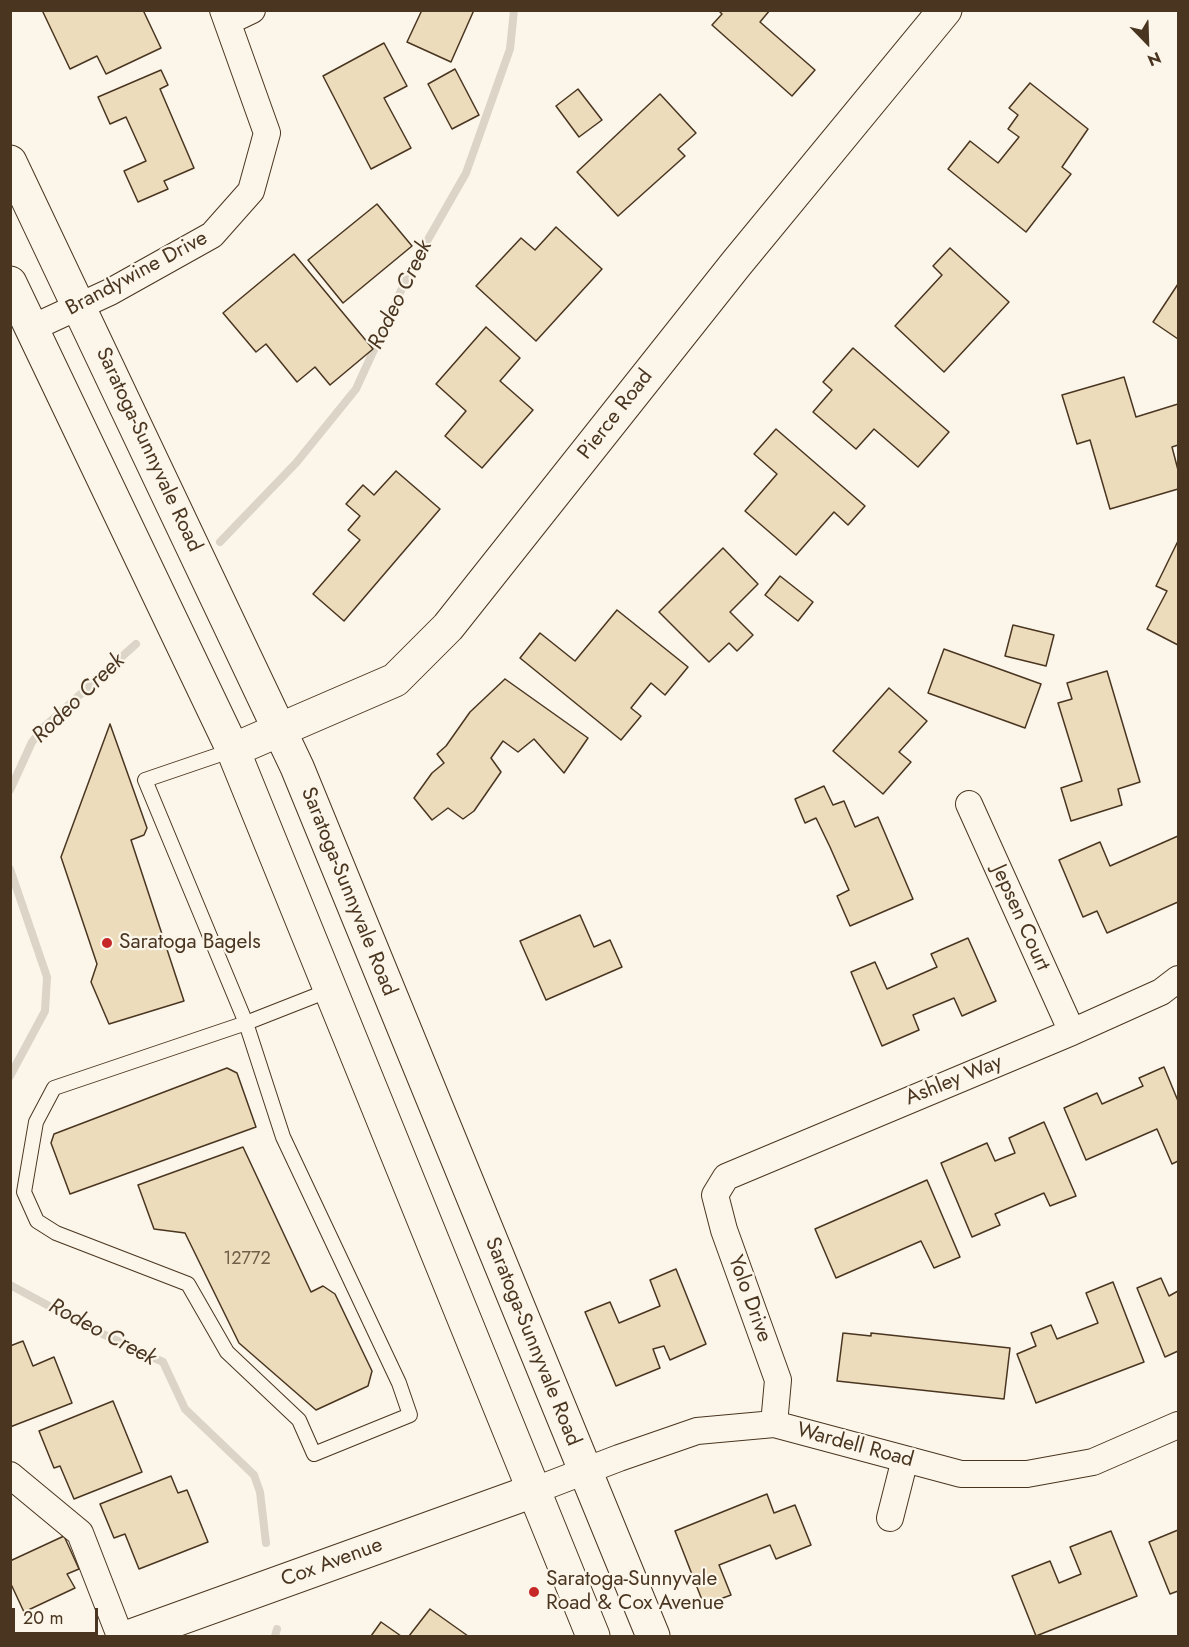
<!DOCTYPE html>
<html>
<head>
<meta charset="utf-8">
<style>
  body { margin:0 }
  #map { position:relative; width:1189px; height:1647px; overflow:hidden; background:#fbf6e9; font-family:Jost,sans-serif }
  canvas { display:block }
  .frame { position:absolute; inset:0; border:12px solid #4a3520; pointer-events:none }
  .north { position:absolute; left:1117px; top:12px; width:60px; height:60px; -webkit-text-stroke:4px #fbf6e9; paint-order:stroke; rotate:157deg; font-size:16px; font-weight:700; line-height:24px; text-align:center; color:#4a3520 }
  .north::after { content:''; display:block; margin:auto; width:21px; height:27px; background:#4a3520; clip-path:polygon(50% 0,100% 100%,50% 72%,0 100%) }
  .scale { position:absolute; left:12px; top:1608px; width:86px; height:27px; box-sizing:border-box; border:3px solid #4a3520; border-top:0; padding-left:8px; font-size:18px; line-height:21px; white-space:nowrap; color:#4a3520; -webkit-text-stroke:4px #fbf6e9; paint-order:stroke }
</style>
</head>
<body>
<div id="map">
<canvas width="1189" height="1647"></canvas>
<div class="frame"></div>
<div class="north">N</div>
<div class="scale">20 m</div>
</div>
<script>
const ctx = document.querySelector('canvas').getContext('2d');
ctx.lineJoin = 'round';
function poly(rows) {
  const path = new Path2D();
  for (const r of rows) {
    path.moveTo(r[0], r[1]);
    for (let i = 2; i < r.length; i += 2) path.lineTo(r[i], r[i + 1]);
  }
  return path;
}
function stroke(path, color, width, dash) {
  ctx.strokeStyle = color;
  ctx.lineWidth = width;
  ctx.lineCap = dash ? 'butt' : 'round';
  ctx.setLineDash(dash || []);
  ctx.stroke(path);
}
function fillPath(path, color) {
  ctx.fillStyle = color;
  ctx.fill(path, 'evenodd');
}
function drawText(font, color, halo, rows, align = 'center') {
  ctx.font = font + ' Jost,sans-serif';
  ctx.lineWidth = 4.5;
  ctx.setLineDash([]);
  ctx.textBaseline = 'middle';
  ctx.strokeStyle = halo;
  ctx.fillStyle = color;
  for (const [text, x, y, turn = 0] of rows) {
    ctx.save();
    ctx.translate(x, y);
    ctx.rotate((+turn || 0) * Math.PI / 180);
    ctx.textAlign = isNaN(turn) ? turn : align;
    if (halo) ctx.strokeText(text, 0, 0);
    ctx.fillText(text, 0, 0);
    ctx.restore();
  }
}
const stream = poly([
  [220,542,296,463,356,389,410,271,466,173,510,49,514,10],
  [10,790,32,742,43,728,136,644],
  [10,869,47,977,45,1011,10,1076],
  [10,1285,92,1329,163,1362,185,1409,254,1475,260,1492,266,1543],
  [275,1636,277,1629]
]);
const building = poly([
  [42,10,143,10,161,48,106,74,97,56,70,69,42,10],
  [422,10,474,10,451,62,407,42,422,10],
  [718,10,770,10,760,22,815,70,792,96,712,25,722,14,718,10],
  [384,43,407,86,384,98,411,148,371,169,323,76,384,43],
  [455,69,479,115,452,129,428,84,455,69],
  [161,70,168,85,160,89,194,168,164,181,168,189,138,202,124,171,146,161,126,117,110,124,98,97,161,70],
  [1030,83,1088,129,1062,167,1071,174,1026,232,948,169,970,141,998,163,1019,137,1008,129,1018,115,1009,108,1030,83],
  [578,89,602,120,579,137,556,106,578,89],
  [660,94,696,133,678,149,685,156,618,216,577,172,660,94],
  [377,204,412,246,343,303,308,260,377,204],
  [556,227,602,269,536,341,476,286,521,238,535,250,556,227],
  [950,248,1009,302,944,372,895,326,942,275,933,266,950,248],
  [294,254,373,349,330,385,315,367,297,382,266,344,256,352,223,313,294,254],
  [1178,284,1178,339,1153,322,1178,284],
  [486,327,520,358,500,381,533,410,482,468,445,436,466,411,436,384,486,327],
  [853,348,949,432,918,467,874,429,856,449,813,412,832,390,823,382,853,348],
  [1124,377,1136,417,1178,404,1178,445,1172,447,1178,470,1178,489,1110,509,1090,440,1077,444,1062,395,1124,377],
  [776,429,865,506,848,525,834,512,796,555,745,511,777,474,754,454,776,429],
  [396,471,440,509,344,621,313,594,360,540,348,530,360,516,346,504,363,485,374,495,396,471],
  [1178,541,1178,645,1147,629,1167,591,1156,586,1178,541],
  [723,548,758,584,730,612,753,635,737,651,729,643,709,662,659,612,723,548],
  [780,576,813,602,798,621,765,595,780,576],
  [617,610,688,667,665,695,651,683,631,708,641,716,621,740,520,658,540,633,575,661,617,610],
  [1013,625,1054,635,1046,666,1005,656,1013,625],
  [944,649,1041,684,1025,728,928,693,944,649],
  [1107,671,1140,782,1118,789,1122,805,1071,821,1061,788,1082,781,1058,703,1072,699,1067,683,1107,671],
  [505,679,588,738,564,773,534,739,518,752,503,741,491,758,501,772,474,811,463,819,448,808,432,820,414,798,432,773,444,763,437,754,446,746,470,712,505,679],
  [889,688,927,721,899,752,911,762,883,794,833,751,889,688],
  [110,724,147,828,144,835,131,840,184,1001,109,1024,91,982,97,964,61,857,110,724],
  [824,786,833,805,844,801,855,827,878,817,913,899,850,926,837,896,849,890,830,847,816,818,805,823,795,799,824,786],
  [1178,836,1178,902,1107,933,1097,911,1083,917,1059,860,1100,842,1110,866,1178,836],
  [580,915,594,947,610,940,622,967,546,1000,520,941,580,915],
  [968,938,996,1001,962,1016,954,998,913,1015,919,1030,882,1046,851,972,875,962,887,989,937,967,931,954,968,938],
  [1164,1067,1178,1101,1178,1161,1172,1164,1157,1129,1086,1160,1064,1108,1097,1093,1102,1104,1143,1086,1139,1078,1164,1067],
  [227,1068,237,1073,256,1127,70,1194,51,1143,54,1134,227,1068],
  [1044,1122,1076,1196,1050,1206,1044,1193,995,1214,1000,1225,972,1237,941,1163,987,1143,995,1161,1015,1153,1009,1138,1044,1122],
  [243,1147,311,1292,323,1286,335,1294,372,1371,368,1386,316,1410,239,1343,185,1233,154,1229,138,1185,243,1147],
  [927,1180,960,1257,934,1268,921,1241,836,1278,815,1229,927,1180],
  [676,1269,706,1344,670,1360,664,1346,653,1349,660,1368,616,1386,585,1312,610,1302,619,1323,660,1306,650,1280,676,1269],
  [1161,1278,1169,1296,1178,1291,1178,1351,1165,1357,1137,1288,1161,1278],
  [1113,1282,1144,1362,1036,1403,1017,1354,1036,1346,1031,1333,1051,1325,1057,1339,1098,1323,1086,1293,1113,1282],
  [843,1333,871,1336,871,1333,1010,1348,1004,1399,837,1381,843,1333],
  [23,1341,33,1366,54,1357,72,1403,10,1427,10,1346,23,1341],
  [113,1401,142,1472,74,1499,60,1466,54,1468,39,1431,113,1401],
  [171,1476,178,1493,187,1490,208,1542,139,1569,125,1534,114,1538,100,1504,171,1476],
  [767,1494,774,1513,795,1505,811,1545,776,1559,770,1545,719,1565,731,1595,704,1605,675,1531,767,1494],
  [1178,1530,1178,1591,1170,1594,1149,1542,1178,1530],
  [1111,1531,1137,1596,1036,1636,1012,1576,1050,1561,1059,1583,1081,1574,1070,1547,1111,1531],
  [64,1536,79,1569,67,1574,75,1588,24,1612,10,1582,10,1561,64,1536],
  [430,1609,468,1636,409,1636,430,1609],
  [381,1622,401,1636,371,1636,381,1622]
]);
const service = poly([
  [233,750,145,780,246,1023,283,1137,399,1383,410,1415,314,1454,299,1420,227,1352,188,1284,56,1233,37,1221,24,1192,36,1122,54,1088,246,1023,330,990]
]);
const minor = poly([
  [229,21,252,10],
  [32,328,110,292,212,235,251,191,267,133,223,10],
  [969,804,1072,1032],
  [774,1424,778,1380,724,1230,715,1195,726,1177,1072,1032,1161,992,1178,979],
  [10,1475,80,1533,120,1636],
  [533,1491,619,1458,697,1431,774,1424,961,1474,1027,1474,1093,1462,1178,1425],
  [890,1518,905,1459]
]);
const tertiary = poly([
  [233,750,395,680,448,627,736,264,945,10]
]);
const secondary = poly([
  [131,1636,533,1491]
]);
const primary = poly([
  [10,162,297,767,653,1636],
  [10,283,233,750,593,1636]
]);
const markers = [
  [107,943,6,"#c62828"],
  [534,1592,6,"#c62828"]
];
const numberNames = [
  ["12772",247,1260]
];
const streetNames = [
  ["Brandywine Drive",137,274,-28],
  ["Pierce Road",616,415,-52],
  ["Saratoga-Sunnyvale Road",148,450,65],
  ["Saratoga-Sunnyvale Road",348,892,68],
  ["Jepsen Court",1020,918,66],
  ["Ashley Way",954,1081,-22],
  ["Yolo Drive",749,1299,70],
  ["Saratoga-Sunnyvale Road",532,1342,68],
  ["Wardell Road",855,1446,15],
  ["Cox Avenue",332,1563,-20]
];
const poiNames = [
  ["Saratoga Bagels",119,943],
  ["Saratoga-Sunnyvale",546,1580],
  ["Road & Cox Avenue",546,1604]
];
const waterNames = [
  ["Rodeo Creek",401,295,-64],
  ["Rodeo Creek",79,699,-44],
  ["Rodeo Creek",102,1333,28]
];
stroke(stream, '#dcd4c6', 8);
fillPath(building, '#ecdcbc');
stroke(building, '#4a3520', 1.5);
stroke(service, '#4a3520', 16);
stroke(minor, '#4a3520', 28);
stroke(tertiary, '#4a3520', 35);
stroke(secondary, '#4a3520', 35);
stroke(primary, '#4a3520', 35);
stroke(service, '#fbf6e9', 14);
stroke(minor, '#fbf6e9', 26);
stroke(tertiary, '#fbf6e9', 33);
stroke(secondary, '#fbf6e9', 33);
stroke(primary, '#fbf6e9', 33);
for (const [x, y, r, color] of markers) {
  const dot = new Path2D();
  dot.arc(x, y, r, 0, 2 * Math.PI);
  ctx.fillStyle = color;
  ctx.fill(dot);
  stroke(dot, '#fbf6e9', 2);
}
drawText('18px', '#725f47', null, numberNames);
drawText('21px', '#4a3520', '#fbf6e9', streetNames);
drawText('21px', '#4a3520', '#fbf6e9', poiNames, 'left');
drawText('italic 22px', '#4a3520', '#fbf6e9', waterNames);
</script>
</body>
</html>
